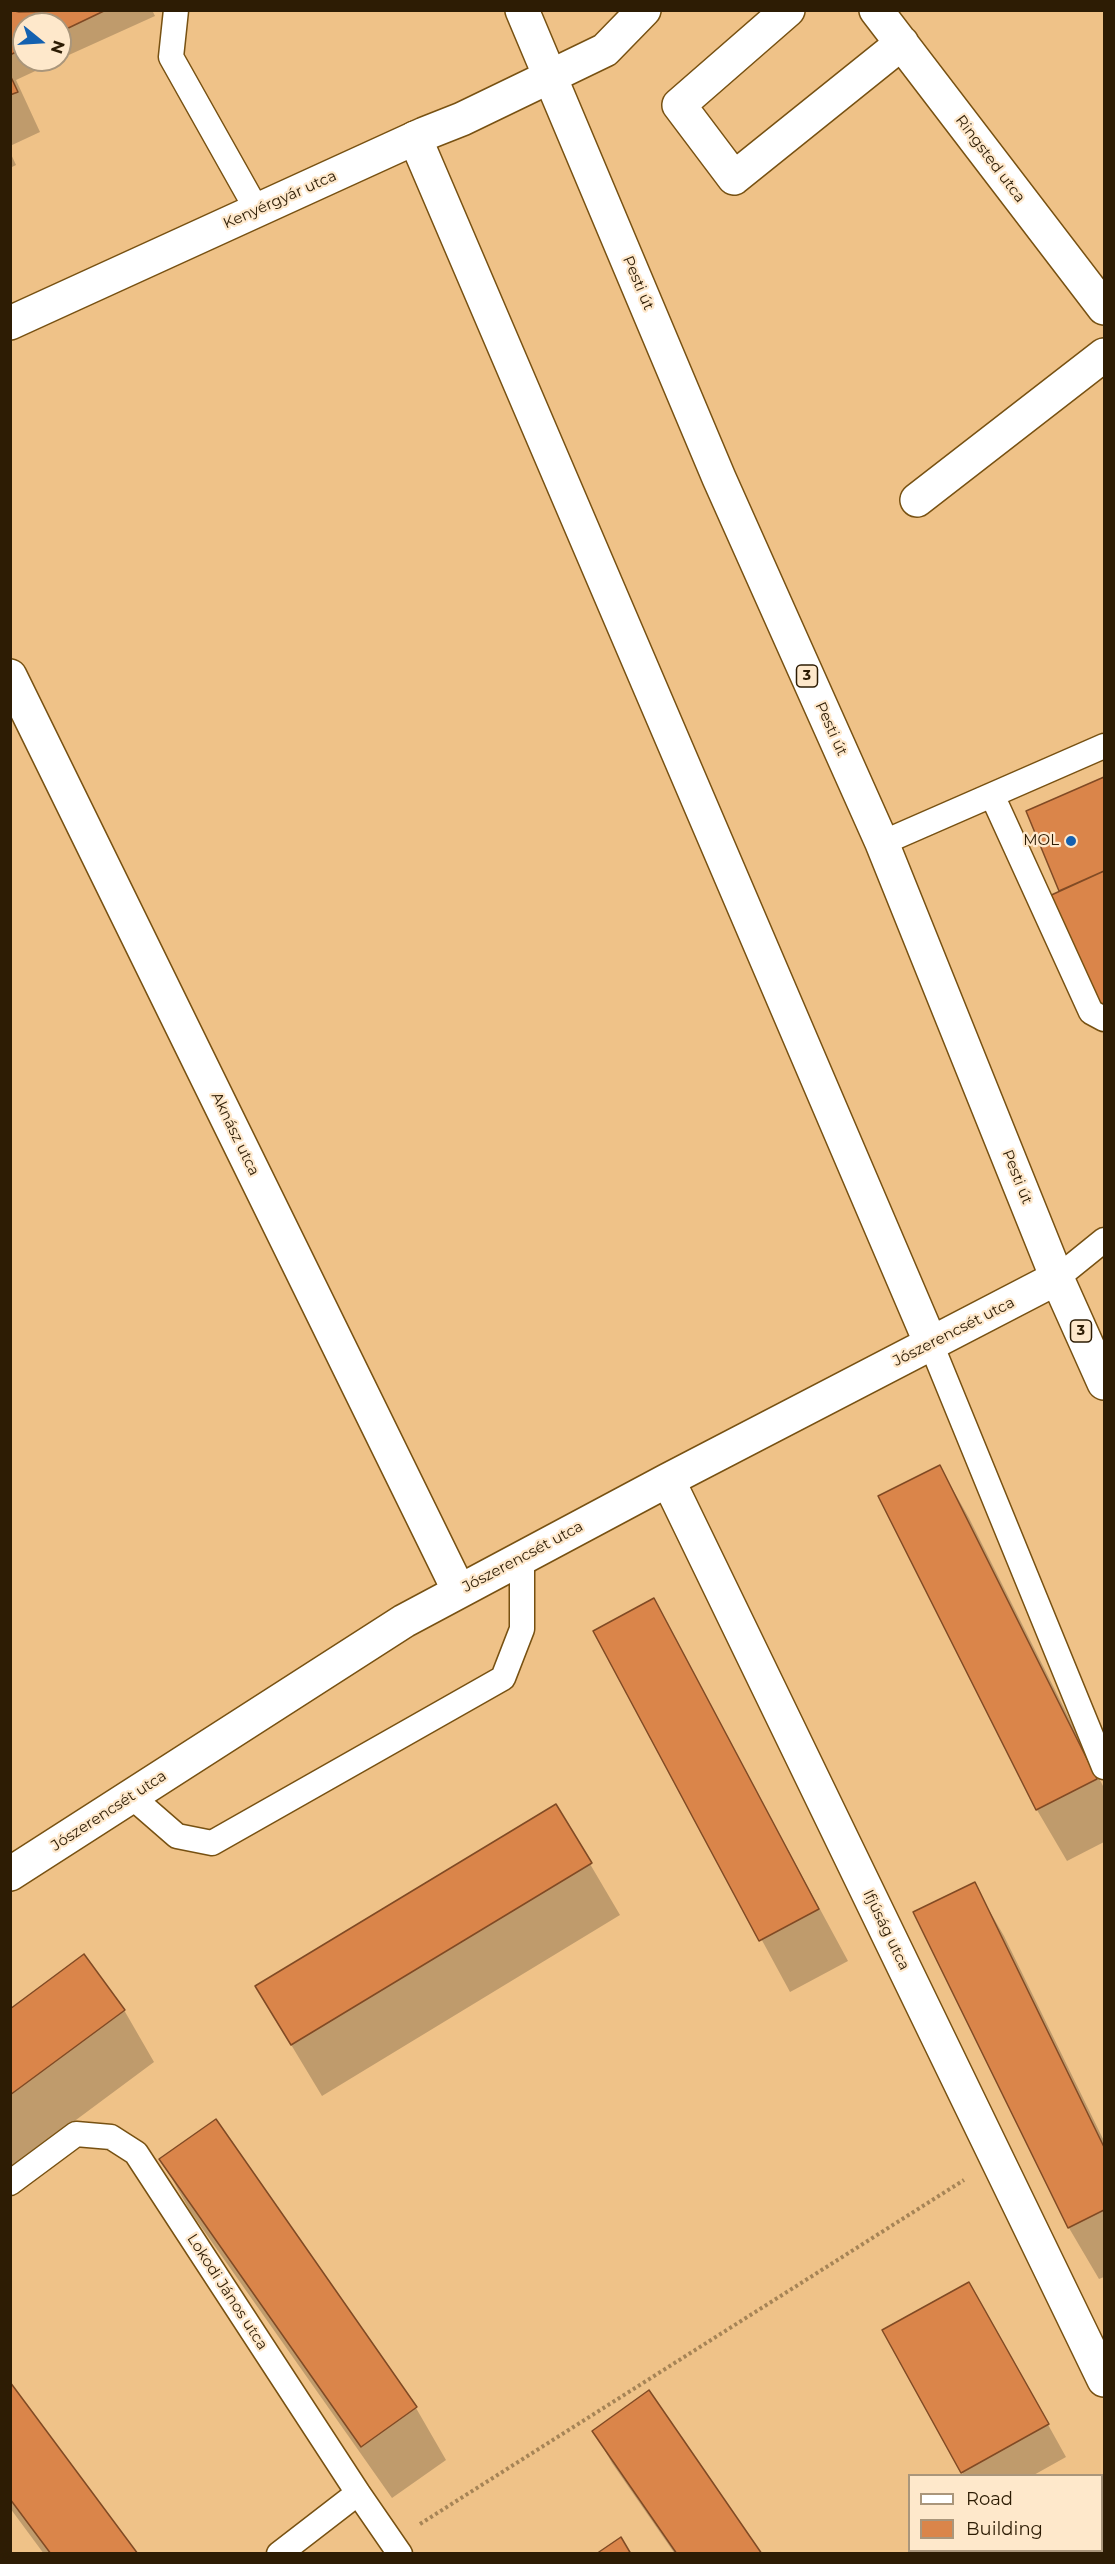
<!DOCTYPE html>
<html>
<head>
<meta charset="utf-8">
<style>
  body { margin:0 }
  #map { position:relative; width:1115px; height:2564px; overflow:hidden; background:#efc288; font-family:Montserrat,sans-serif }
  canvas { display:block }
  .frame { position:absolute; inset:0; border:12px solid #2d1c04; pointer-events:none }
  .legend { position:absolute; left:908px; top:2474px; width:195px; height:78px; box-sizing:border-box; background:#fee8cb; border:2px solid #aa967b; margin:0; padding:8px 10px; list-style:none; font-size:18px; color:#2d1c04 }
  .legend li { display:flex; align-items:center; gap:12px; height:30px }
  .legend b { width:30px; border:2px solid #aa967b }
  .north { position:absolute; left:12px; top:12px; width:60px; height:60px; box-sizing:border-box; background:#fee8cb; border:2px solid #aa967b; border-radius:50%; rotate:108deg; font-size:16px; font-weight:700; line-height:24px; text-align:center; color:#2d1c04 }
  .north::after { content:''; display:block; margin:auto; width:21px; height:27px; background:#1461b0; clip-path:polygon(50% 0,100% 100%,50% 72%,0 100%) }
</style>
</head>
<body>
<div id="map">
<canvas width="1115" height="2564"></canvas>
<div class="frame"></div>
<ul class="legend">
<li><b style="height:8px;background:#fff"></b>Road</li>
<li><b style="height:16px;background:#da854a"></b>Building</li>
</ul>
<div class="north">N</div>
</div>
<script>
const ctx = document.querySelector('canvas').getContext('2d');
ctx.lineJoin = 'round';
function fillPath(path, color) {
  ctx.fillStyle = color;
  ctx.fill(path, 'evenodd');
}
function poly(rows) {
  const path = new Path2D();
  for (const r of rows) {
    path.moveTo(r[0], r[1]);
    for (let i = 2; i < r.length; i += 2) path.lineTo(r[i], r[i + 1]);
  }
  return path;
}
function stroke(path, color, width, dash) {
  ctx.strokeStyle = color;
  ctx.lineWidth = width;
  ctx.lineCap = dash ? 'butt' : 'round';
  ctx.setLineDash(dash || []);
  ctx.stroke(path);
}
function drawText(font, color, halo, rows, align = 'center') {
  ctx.font = font + ' Montserrat,sans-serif';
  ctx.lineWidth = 4.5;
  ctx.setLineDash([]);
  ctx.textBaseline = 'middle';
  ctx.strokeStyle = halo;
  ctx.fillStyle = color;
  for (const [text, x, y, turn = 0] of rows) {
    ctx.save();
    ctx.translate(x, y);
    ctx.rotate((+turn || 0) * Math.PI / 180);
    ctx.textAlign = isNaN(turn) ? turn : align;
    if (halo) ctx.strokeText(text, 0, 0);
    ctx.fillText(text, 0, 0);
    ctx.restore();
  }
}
const shadow = poly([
  [10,10,152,10,155,16,60,59,60,24,24,24,24,60,59,60,16,80,40,132,10,146],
  [10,152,16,165,10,168],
  [1104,779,1104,1024,1061,892,1028,812],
  [940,1467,969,1518,1104,1788,1104,1842,1067,1861,1037,1810,880,1496],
  [653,1600,848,1961,790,1992,595,1632],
  [590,1864,620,1915,322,2096,287,2038],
  [974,1884,1004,1936,1104,2141,1104,2277,1099,2279,1069,2228,915,1913],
  [10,2010,124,2010,154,2062,10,2169],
  [215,2121,416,2408,446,2460,392,2498,190,2211,161,2159],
  [987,2315,1066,2457,1032,2476,964,2476,884,2331],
  [10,2385,136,2554,44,2554,10,2508],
  [594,2431,760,2554,675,2554,612,2463]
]);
const building = poly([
  [10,10,19,12,106,10,60,32,60,24,24,24,24,48,10,55,10,10],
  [10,75,18,92,10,95,10,75],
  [1104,777,1104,871,1059,891,1026,811,1104,777],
  [1104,871,1104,1027,1047,897,1104,871],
  [940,1465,1097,1779,1036,1810,878,1496,940,1465],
  [654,1598,819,1909,759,1941,593,1631,654,1598],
  [556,1804,592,1863,291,2045,255,1986,556,1804],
  [975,1882,1104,2147,1104,2210,1068,2228,913,1912,975,1882],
  [84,1954,125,2010,10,2095,10,2009,84,1954],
  [216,2119,417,2407,361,2447,159,2159,216,2119],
  [969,2282,1049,2424,961,2473,882,2330,969,2282],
  [10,2382,138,2554,51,2554,10,2499,10,2382],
  [649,2390,762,2554,677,2554,592,2431,649,2390],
  [621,2537,631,2554,596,2554,621,2537]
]);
const path = poly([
  [420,2524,964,2180]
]);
const service = poly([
  [176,10,171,57,257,210],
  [992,795,1091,1012,1104,1019],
  [882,843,1104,746],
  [1057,1278,1104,1240],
  [931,1344,1104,1767],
  [131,1796,177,1836,212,1843,503,1678,522,1629,522,1557],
  [10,2183,76,2134,111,2137,136,2153,358,2493,400,2554],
  [279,2554,358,2493]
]);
const minor = poly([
  [788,10,679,105,734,178,902,43],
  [876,10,1104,308],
  [415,138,931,1344],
  [917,500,1104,355],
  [10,676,459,1591],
  [668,1480,1104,2380],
  [10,1874,404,1621,668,1480,1057,1278]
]);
const tertiary = poly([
  [10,323,424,134,462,119,605,50,644,10]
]);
const primary = poly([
  [522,10,719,478,882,843,1057,1278,1104,1383]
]);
const markers = [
  [1071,841,6,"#1461b0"]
];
const shields = [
  [807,676,21],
  [1081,1331,21]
];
const shieldNames = [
  ["3",807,676],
  ["3",1081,1331]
];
const streetNames = [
  ["Ringsted utca",990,159,53],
  ["Kenyérgyár utca",280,200,-24],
  ["Pesti út",638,283,67],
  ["Pesti út",831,729,66],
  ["Aknász utca",235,1134,64],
  ["Pesti út",1017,1177,68],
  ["Jószerencsét utca",954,1332,-27],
  ["Jószerencsét utca",523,1557,-28],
  ["Jószerencsét utca",109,1811,-33],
  ["Ifjúság utca",886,1930,64],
  ["Lokodi János utca",227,2292,57]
];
const poiNames = [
  ["MOL",1059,841]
];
fillPath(shadow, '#0003');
fillPath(building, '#da854a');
stroke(building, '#804a24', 1.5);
stroke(service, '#775112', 27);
stroke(minor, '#775112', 36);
stroke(tertiary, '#775112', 36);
stroke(primary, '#775112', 36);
stroke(path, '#a68456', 4, [3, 3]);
stroke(service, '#fff', 24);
stroke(minor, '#fff', 33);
stroke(tertiary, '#fff', 33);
stroke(primary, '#fff', 33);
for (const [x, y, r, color] of markers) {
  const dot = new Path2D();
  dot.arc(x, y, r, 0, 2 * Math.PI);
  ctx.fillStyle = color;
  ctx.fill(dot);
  stroke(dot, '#fee8cb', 2);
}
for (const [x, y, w] of shields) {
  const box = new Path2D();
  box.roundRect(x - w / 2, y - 11, w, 22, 4.5);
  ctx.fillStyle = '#fee8cb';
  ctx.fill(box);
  stroke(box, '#2d1c04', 1.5);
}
drawText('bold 14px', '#2d1c04', null, shieldNames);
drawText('15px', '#2d1c04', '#fee8cb', streetNames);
drawText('15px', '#2d1c04', '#fee8cb', poiNames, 'right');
</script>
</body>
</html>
